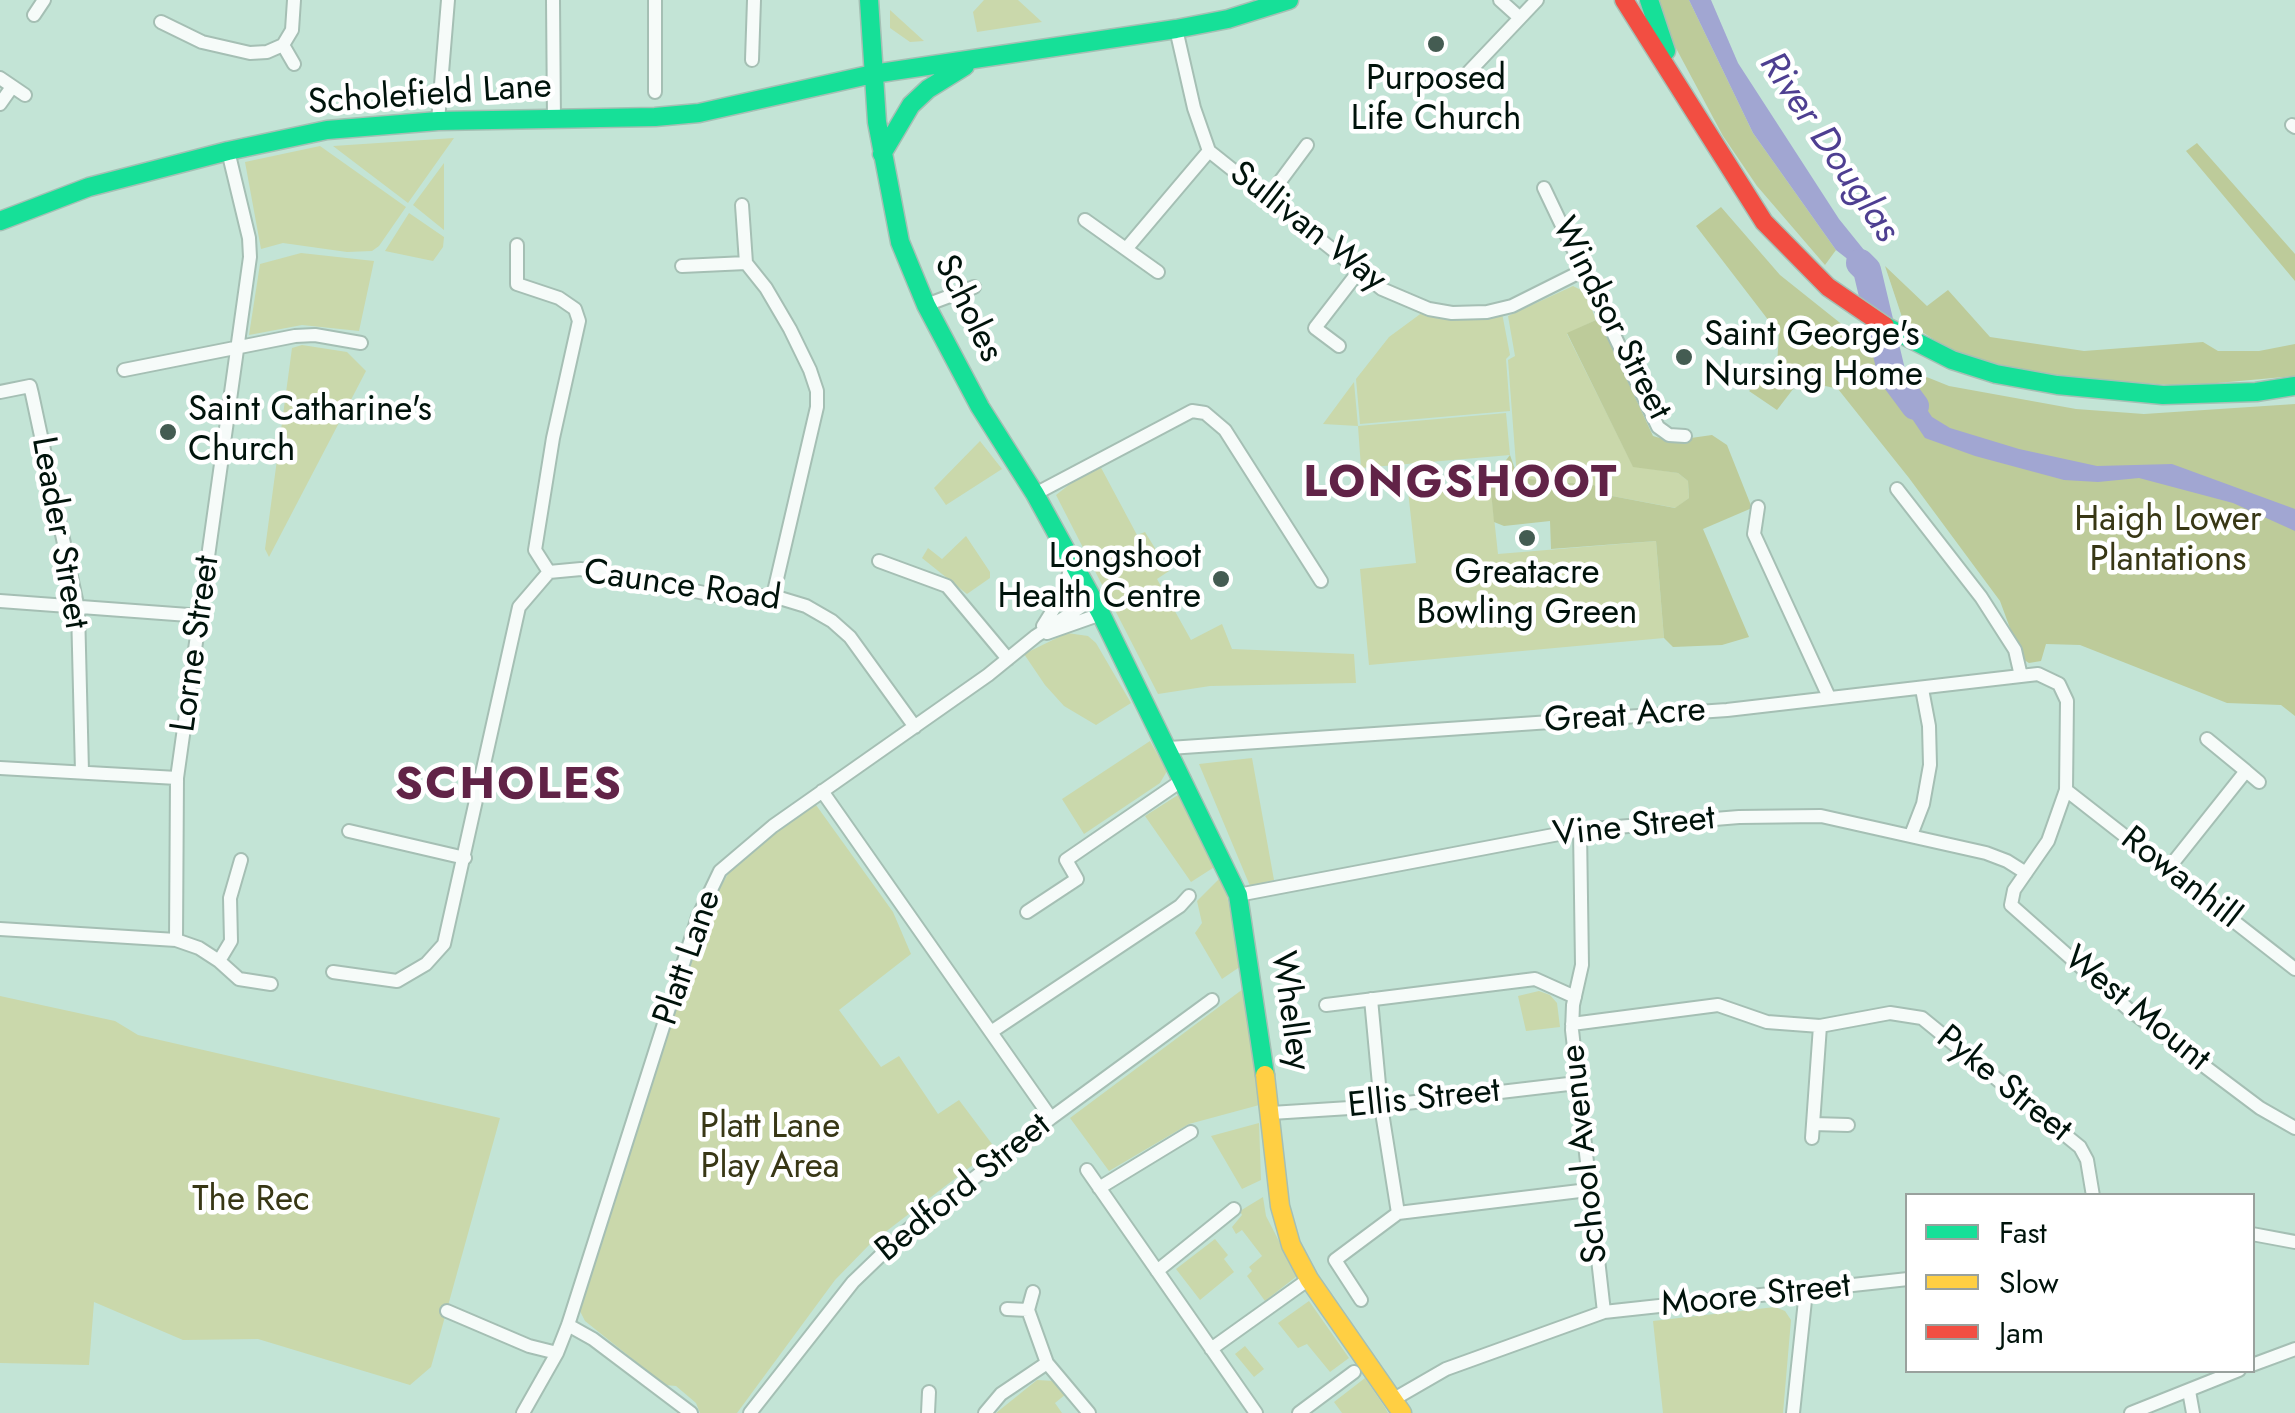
<!DOCTYPE html>
<html>
<head>
<meta charset="utf-8">
<style>
  body { margin:0 }
  #map { position:relative; width:2295px; height:1413px; overflow:hidden; background:#c3e4d6; font-family:Jost,sans-serif }
  canvas { display:block }
  .legend { position:absolute; left:1905px; top:1193px; width:350px; height:180px; box-sizing:border-box; background:#fff; border:2px solid #99a19d; margin:0; padding:12px 18px; list-style:none; font-size:30px; color:#00130b }
  .legend li { display:flex; align-items:center; gap:20px; height:50px }
  .legend b { width:50px; border:2px solid #99a19d }
</style>
</head>
<body>
<div id="map">
<canvas width="2295" height="1413"></canvas>
<ul class="legend">
<li><b style="height:12px;background:#16e098"></b>Fast</li>
<li><b style="height:12px;background:#ffcf43"></b>Slow</li>
<li><b style="height:12px;background:#f24e42"></b>Jam</li>
</ul>
</div>
<script>
const ctx = document.querySelector('canvas').getContext('2d');
ctx.lineJoin = 'round';
function fillPath(path, color) {
  ctx.fillStyle = color;
  ctx.fill(path, 'evenodd');
}
function poly(rows) {
  const path = new Path2D();
  for (const r of rows) {
    path.moveTo(r[0], r[1]);
    for (let i = 2; i < r.length; i += 2) path.lineTo(r[i], r[i + 1]);
  }
  return path;
}
function stroke(path, color, width, dash) {
  ctx.strokeStyle = color;
  ctx.lineWidth = width;
  ctx.lineCap = dash ? 'butt' : 'round';
  ctx.setLineDash(dash || []);
  ctx.stroke(path);
}
function drawText(font, color, halo, rows, align = 'center') {
  ctx.font = font + ' Jost,sans-serif';
  ctx.lineWidth = 9;
  ctx.setLineDash([]);
  ctx.textBaseline = 'middle';
  ctx.strokeStyle = halo;
  ctx.fillStyle = color;
  for (const [text, x, y, turn = 0] of rows) {
    ctx.save();
    ctx.translate(x, y);
    ctx.rotate((+turn || 0) * Math.PI / 180);
    ctx.textAlign = isNaN(turn) ? turn : align;
    if (halo) ctx.strokeText(text, 0, 0);
    ctx.fillText(text, 0, 0);
    ctx.restore();
  }
}
const green = poly([
  [984,0,1018,0,1042,22,977,32,973,12],
  [890,10,924,41,910,42,890,28],
  [454,138,408,203,333,146],
  [320,146,406,207,379,246,372,251,347,252,283,243,261,249,245,162],
  [444,163,444,230,413,205],
  [409,213,444,237,443,247,433,261,385,251],
  [301,253,374,261,359,331,302,325,249,335,260,264],
  [1573,286,1585,292,1596,320,1567,334,1633,466,1678,473,1688,481,1689,498,1676,508,1612,496,1594,485,1517,478,1508,360,1515,356,1508,316],
  [1423,312,1445,318,1473,319,1502,313,1510,355,1506,359,1510,411,1360,424,1356,379,1389,337],
  [302,345,347,352,366,371,269,557,265,549,292,348],
  [1354,382,1358,426,1506,413,1510,455,1361,468,1358,426,1323,424],
  [980,441,1002,469,946,505,934,488],
  [1098,462,1137,535,1145,532,1169,571,1157,579,1191,640,1222,624,1232,649,1354,654,1356,683,1210,686,1158,694,1056,495],
  [1490,481,1498,554,1656,541,1664,638,1369,665,1360,569,1416,563,1408,491],
  [966,536,990,572,990,578,967,594,922,558,928,548,942,559],
  [1067,633,1088,636,1096,643,1131,703,1096,725,1064,706,1045,685,1024,654],
  [1150,741,1167,771,1160,783,1084,834,1062,799],
  [1252,758,1274,880,1250,886,1199,764],
  [1178,795,1216,866,1191,882,1145,816],
  [816,805,893,912,911,954,839,1010,881,1067,899,1056,938,1114,959,1100,995,1148,871,1243,835,1280,737,1413,700,1413,696,1403,676,1386,665,1385,585,1321,579,1309,703,918,737,858],
  [1219,879,1225,885,1241,966,1222,979,1195,933,1202,923,1197,901],
  [1247,986,1263,1104,1189,1124,1109,1171,1070,1118],
  [1539,991,1550,995,1557,1003,1560,1027,1526,1031,1518,996],
  [0,996,115,1021,138,1035,500,1118,431,1367,410,1385,258,1339,183,1340,94,1302,89,1365,0,1363],
  [1259,1123,1261,1180,1242,1189,1211,1136],
  [1263,1197,1266,1216,1297,1276,1265,1301,1247,1276,1252,1271,1249,1267,1262,1256,1242,1230,1236,1234,1232,1227,1242,1215,1240,1211],
  [1215,1239,1228,1255,1224,1259,1234,1272,1200,1300,1176,1269],
  [1309,1301,1349,1358,1330,1372,1307,1344,1298,1348,1278,1323],
  [1775,1307,1785,1311,1791,1320,1783,1413,1663,1413,1653,1321],
  [1245,1346,1264,1369,1254,1377,1235,1354],
  [1365,1378,1384,1406,1388,1413,1342,1413,1334,1402],
  [1037,1380,1055,1381,1066,1394,1055,1403,1062,1413,996,1413]
]);
const forest = poly([
  [1656,0,1689,0,1753,133,1836,250,1825,265,1757,186,1723,136,1662,22],
  [2197,143,2295,254,2295,281,2186,151],
  [1721,207,1780,275,1864,342,1872,355,1949,386,2076,409,2144,414,2295,404,2295,716,2281,705,2227,703,2080,645,2046,644,2041,661,2029,663,2021,658,2000,601,1909,478,1838,389,1800,380,1777,410,1749,391,1777,365,1779,334,1696,226],
  [1885,266,1927,306,1948,290,1990,337,2084,351,2203,342,2218,351,2259,351,2295,344,2295,376,2184,386,2058,377,1960,356,1903,320],
  [1596,320,1605,332,1653,436,1670,441,1712,435,1727,445,1752,508,1703,529,1749,637,1722,645,1673,647,1664,638,1656,541,1551,549,1550,521,1504,526,1494,522,1490,481,1510,455,1518,478,1594,485,1612,496,1675,508,1689,498,1688,481,1678,473,1633,467,1567,333]
]);
const water = poly([
  [1689,0,1711,0,1738,63,1839,219,1864,250,1888,304,1868,290,1859,268,1836,250,1753,133],
  [1902,372,1932,417,1950,428,2019,449,2097,466,2172,464,2295,509,2295,531,2233,503,2139,478,2098,482,2064,480,1975,456,1925,438,1886,380]
]);
const river = poly([
  [1860,263,1867,270,1892,375,1915,406]
]);
const street = poly([
  [553,0,554,120],
  [655,0,655,92],
  [1500,0,1520,18],
  [34,15,44,0],
  [161,22,202,42,250,53,267,52,283,45,292,30,294,0],
  [1176,29,1194,108,1209,151,1382,289,1429,309,1452,313,1487,312,1512,306,1584,270],
  [283,45,294,64],
  [752,60,754,0],
  [1464,77,1537,0],
  [0,78,25,95],
  [0,104,12,87],
  [438,121,448,0],
  [2292,125,2295,127],
  [1544,188,1658,427,1669,435,1685,436],
  [1267,199,1307,145],
  [742,205,746,263,766,288,790,329,810,370,817,391,817,407,773,596],
  [1085,220,1158,272],
  [517,245,517,284,559,298,575,309,579,321,553,438,535,550,549,572],
  [1126,249,1209,151],
  [682,266,746,263],
  [926,305,974,287],
  [1339,346,1315,328,1359,271],
  [124,370,295,336,315,335,361,343],
  [0,392,30,386,32,394,78,609,82,772],
  [1897,489,1981,597,2015,650,2021,676],
  [1035,494,1192,411,1205,413,1225,430,1321,581],
  [1758,507,1754,534,1829,697],
  [879,561,947,586,1008,659],
  [0,601,202,616],
  [1043,626,1063,594,1072,563],
  [1047,633,1101,614],
  [1169,748,1727,710,2038,674,2059,684,2067,701,2066,790,2048,841,2014,890,2011,905,2127,1008,2260,1108,2295,1128],
  [0,768,177,778],
  [2246,771,2259,782],
  [2066,790,2295,969],
  [822,791,1051,1118],
  [1580,830,1582,965,1573,1005,1572,1030,1604,1312],
  [349,831,465,858],
  [1911,835,1923,804,1930,765,1929,726,1922,689],
  [2168,869,2246,771,2207,739],
  [1238,895,1580,830,1739,817,1821,816,1986,853,2007,861,2026,873],
  [1027,912,1077,879,1066,860,1184,779],
  [0,929,176,940,199,948,219,961,231,941,230,898,241,860],
  [176,940,177,778,250,257,249,238,228,151],
  [219,961,239,979,271,984],
  [333,972,397,981,426,964,444,944,519,607,549,572,581,569,720,596,773,596,806,606,832,621,850,637,915,727],
  [1371,999,1381,1106,1398,1213],
  [1326,1005,1535,979,1575,997],
  [1572,1024,1718,1005,1767,1022,1820,1026,1890,1013,1922,1018,2080,1147,2087,1160,2093,1196],
  [991,1032,1180,906,1189,896],
  [1271,1113,1381,1106,1577,1083],
  [1813,1124,1848,1125],
  [1812,1138,1820,1026],
  [1087,1170,1256,1413],
  [1099,1188,1191,1132],
  [2252,1234,2295,1242],
  [1157,1271,1234,1209],
  [1033,1292,1028,1310,1047,1363,1089,1413],
  [1361,1300,1335,1260,1398,1213,1588,1190],
  [1007,1309,1028,1310],
  [447,1311,529,1346,557,1353],
  [568,1325,593,1339,691,1413],
  [1211,1349,1309,1279],
  [2252,1365,2295,1349],
  [2189,1391,2193,1413],
  [1394,1399,1446,1369,1604,1312,1908,1279],
  [523,1413,557,1353,568,1325,698,917,720,871,773,826,988,675,1036,636,1093,599],
  [750,1413,853,1282,905,1232,1051,1118,1212,1000],
  [928,1413,929,1392],
  [985,1413,1001,1394,1047,1363],
  [1299,1413,1354,1372],
  [1793,1413,1806,1291],
  [2131,1413,2239,1370]
]);
const fast = poly([
  [869,0,877,122,900,242,926,305,980,407,1035,494,1101,614,1238,895,1265,1075],
  [1649,0,1666,51],
  [882,154,911,105,928,89,965,66],
  [0,221,89,187,228,151,327,130,438,121,655,117,699,113,873,74,1176,29,1228,19,1289,0],
  [1885,326,1952,360,1996,374,2057,385,2163,395,2256,392,2295,386]
]);
const slow = poly([
  [1265,1075,1280,1206,1291,1245,1309,1279,1402,1413]
]);
const jam = poly([
  [1624,0,1764,222,1828,287,1885,326]
]);
const markers = [
  [1436,44,10,"#445c52"],
  [1684,357,10,"#445c52"],
  [168,432,10,"#445c52"],
  [1527,538,10,"#445c52"],
  [1221,579,10,"#445c52"]
];
const poiNames = [
  ["Purposed",1436,81],
  ["Life Church",1436,121],
  ["Saint George's",1704,337,"left"],
  ["Nursing Home",1704,377,"left"],
  ["Saint Catharine's",188,412,"left"],
  ["Church",188,452,"left"],
  ["Longshoot",1201,559,"right"],
  ["Health Centre",1201,599,"right"],
  ["Greatacre",1527,575],
  ["Bowling Green",1527,615]
];
const streetNames = [
  ["Scholefield Lane",430,96,-4],
  ["Sullivan Way",1307,228,38],
  ["Scholes",967,309,64],
  ["Windsor Street",1610,319,63],
  ["Leader Street",58,533,80],
  ["Caunce Road",682,587,8],
  ["Lorne Street",197,644,-82],
  ["Great Acre",1625,717,-4],
  ["Vine Street",1634,828,-6],
  ["Rowanhill",2180,879,38],
  ["Platt Lane",689,958,-71],
  ["West Mount",2136,1010,39],
  ["Whelley",1289,1011,82],
  ["Pyke Street",2003,1085,39],
  ["Ellis Street",1424,1100,-6],
  ["School Avenue",1586,1154,-96],
  ["Bedford Street",964,1189,-39],
  ["Moore Street",1756,1297,-6]
];
const parkNames = [
  ["Haigh Lower",2168,522],
  ["Plantations",2168,562],
  ["Platt Lane",770,1129],
  ["Play Area",770,1169],
  ["The Rec",251,1202]
];
const waterNames = [
  ["River Douglas",1828,148,56]
];
const districtNames = [
  ["LONGSHOOT",1461,485],
  ["SCHOLES",509,787]
];
fillPath(green, '#cad8ab');
fillPath(forest, '#bdcb9a');
fillPath(water, '#a1a6d2');
stroke(river, '#a1a6d2', 28);
stroke(street, '#a5bfb4', 16);
stroke(fast, '#a5bfb4', 21);
stroke(slow, '#a5bfb4', 21);
stroke(jam, '#a5bfb4', 21);
stroke(street, '#f6fbf9', 12);
stroke(fast, '#16e098', 18);
stroke(slow, '#ffcf43', 18);
stroke(jam, '#f24e42', 18);
for (const [x, y, r, color] of markers) {
  const dot = new Path2D();
  dot.arc(x, y, r, 0, 2 * Math.PI);
  ctx.fillStyle = color;
  ctx.fill(dot);
  stroke(dot, '#fff', 4);
}
drawText('35px', '#00130b', '#fff', poiNames);
drawText('35px', '#00130b', '#fff', streetNames);
drawText('35px', '#383715', '#fff', parkNames);
drawText('italic 38px', '#4e3f91', '#fff', waterNames);
ctx.letterSpacing = '2.5px';
drawText('bold 45px', '#612347', '#fff', districtNames);
ctx.letterSpacing = '0px';
</script>
</body>
</html>
